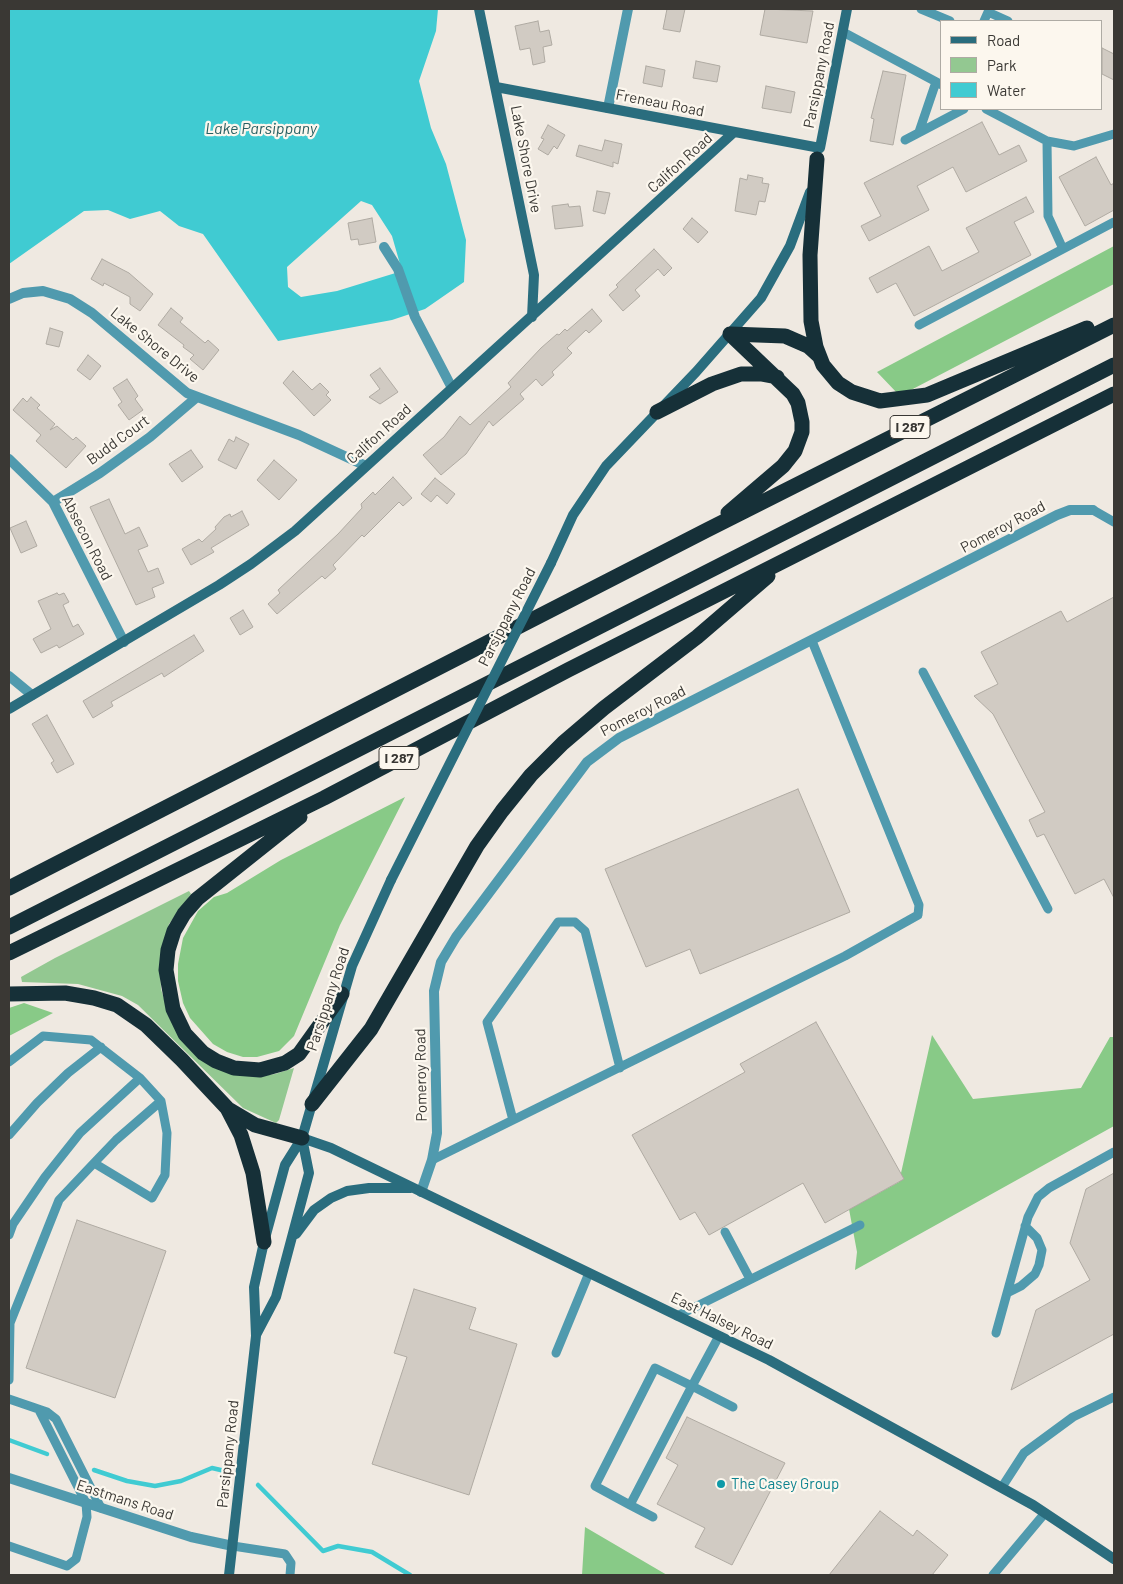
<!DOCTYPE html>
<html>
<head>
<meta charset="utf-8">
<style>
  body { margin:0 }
  #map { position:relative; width:1123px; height:1584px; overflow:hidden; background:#efe9e1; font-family:Barlow,sans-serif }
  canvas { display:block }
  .frame { position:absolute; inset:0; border:10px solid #3a3834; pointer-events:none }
  .legend { position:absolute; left:940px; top:20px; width:162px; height:90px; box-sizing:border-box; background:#fcf7ee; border:1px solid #aeaba4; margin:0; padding:6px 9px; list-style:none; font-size:15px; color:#3a3834 }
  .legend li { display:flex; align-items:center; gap:10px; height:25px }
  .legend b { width:25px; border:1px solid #aeaba4 }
</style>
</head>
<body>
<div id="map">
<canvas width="1123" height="1584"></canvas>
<div class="frame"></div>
<ul class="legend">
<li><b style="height:6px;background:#2a6d7e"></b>Road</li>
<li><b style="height:14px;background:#93c891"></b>Park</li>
<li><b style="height:14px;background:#40cbd2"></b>Water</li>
</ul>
</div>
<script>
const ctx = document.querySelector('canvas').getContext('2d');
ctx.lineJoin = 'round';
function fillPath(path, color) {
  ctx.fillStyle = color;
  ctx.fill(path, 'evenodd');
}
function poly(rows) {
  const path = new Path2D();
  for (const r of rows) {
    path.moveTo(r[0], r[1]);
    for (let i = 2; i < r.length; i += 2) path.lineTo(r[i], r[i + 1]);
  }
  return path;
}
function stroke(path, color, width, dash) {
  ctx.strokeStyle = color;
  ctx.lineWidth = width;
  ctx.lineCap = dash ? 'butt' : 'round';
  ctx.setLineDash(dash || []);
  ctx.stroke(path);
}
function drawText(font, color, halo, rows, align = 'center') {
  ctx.font = font + ' Barlow,sans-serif';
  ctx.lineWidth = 4.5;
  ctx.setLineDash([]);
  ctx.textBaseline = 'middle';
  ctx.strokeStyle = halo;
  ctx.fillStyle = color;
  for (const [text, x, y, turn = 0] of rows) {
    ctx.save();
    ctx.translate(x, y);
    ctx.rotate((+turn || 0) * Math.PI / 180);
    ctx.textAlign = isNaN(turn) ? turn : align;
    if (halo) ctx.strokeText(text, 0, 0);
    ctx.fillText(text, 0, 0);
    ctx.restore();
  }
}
const green = poly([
  [189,891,191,894,169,924,160,964,161,989,170,1019,184,1041,254,1077,275,1074,294,1068,279,1120,276,1123,243,1108,138,1005,122,996,78,984,22,982,21,977,55,958]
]);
const forest = poly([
  [1114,246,1114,284,909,391,898,394,877,372],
  [405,797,340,925,294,1036,279,1051,257,1057,243,1057,227,1052,213,1044,190,1018,183,1003,178,981,178,964,183,938,198,911,214,897,227,893,281,860],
  [24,1003,53,1013,9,1036,9,1008],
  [932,1035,973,1099,1081,1088,1110,1037,1114,1037,1114,1126,855,1270,857,1252,849,1209,899,1182],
  [585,1527,667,1575,582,1575]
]);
const water = poly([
  [9,9,438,9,436,31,419,81,431,128,446,164,466,240,464,282,425,309,392,320,278,341,203,234,179,226,160,211,130,219,108,210,84,211,9,264],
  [361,201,372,205,392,236,402,271,337,291,301,297,288,287,287,267]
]);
const stream = poly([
  [9,1440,47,1454],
  [94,1470,127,1481,155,1486,181,1481,212,1468,225,1471],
  [258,1485,323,1551,338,1546,372,1552,410,1575]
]);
const building = poly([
  [667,9,685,9,680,32,663,29,667,9],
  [765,9,813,11,807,43,760,35,765,9],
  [538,21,540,32,549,30,552,45,543,47,545,62,533,65,530,48,520,50,515,26,538,21],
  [1102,48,1114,54,1114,80,1102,74,1102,48],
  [696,61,720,66,717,82,693,78,696,61],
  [646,66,665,70,662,87,643,83,646,66],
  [883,71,906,75,893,145,870,141,874,119,871,118,883,71],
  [766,86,795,92,791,113,762,108,766,86],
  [982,122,999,155,1019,145,1027,161,966,192,953,167,917,186,929,210,869,241,861,226,881,216,864,183,982,122],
  [548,125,565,135,557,149,554,146,548,155,538,149,544,139,541,138,548,125],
  [605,140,622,144,618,164,613,162,613,167,576,156,579,145,602,151,605,140],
  [1096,157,1111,185,1114,183,1114,210,1085,226,1059,177,1096,157],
  [748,175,763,178,762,183,769,184,765,202,759,201,756,215,735,211,740,178,747,180,748,175],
  [597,191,610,193,605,214,593,211,597,191],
  [1026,197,1034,212,1014,222,1031,255,914,316,896,283,877,293,869,278,929,246,942,271,979,252,966,228,1026,197],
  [568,204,569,207,580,206,583,226,555,229,552,206,568,204],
  [372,218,376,242,359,245,358,239,351,240,348,223,372,218],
  [692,218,708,232,698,243,683,229,692,218],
  [654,249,672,268,664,276,658,269,635,290,640,296,623,311,609,295,618,287,616,285,654,249],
  [102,259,129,273,153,294,140,311,130,304,130,297,104,283,103,286,91,279,102,259],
  [171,308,183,318,180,322,205,343,208,340,219,350,203,370,190,359,194,355,183,347,184,345,158,325,171,308],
  [592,309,602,321,589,333,586,330,567,348,572,353,552,372,554,375,542,386,536,379,520,394,524,399,493,426,489,421,466,454,441,475,423,455,444,437,460,416,470,425,511,387,508,383,541,348,557,334,559,335,565,329,567,331,592,309],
  [50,328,63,332,59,347,46,344,50,328],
  [88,355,101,366,90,380,77,370,88,355],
  [380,368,398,392,380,404,369,397,380,389,370,375,380,368],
  [293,371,312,390,320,383,329,392,326,395,331,400,314,416,283,383,293,371],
  [127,379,138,396,135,399,143,410,129,420,118,405,122,402,113,388,127,379],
  [31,397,40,405,37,408,55,424,50,430,57,426,73,440,76,437,86,446,66,468,36,441,41,435,13,410,23,398,27,402,31,397],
  [236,437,249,444,236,469,218,460,229,439,234,442,236,437],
  [191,450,203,467,182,482,169,464,191,450],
  [274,460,297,480,279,500,257,480,274,460],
  [393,477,412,498,403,506,399,502,364,537,362,535,333,565,336,569,325,579,322,576,277,614,268,604,280,593,278,590,338,534,362,508,361,504,373,492,375,495,393,477],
  [435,478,455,494,447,504,437,495,431,502,421,494,435,478],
  [109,499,125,534,139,527,148,546,138,550,148,572,158,568,164,583,152,588,155,597,136,605,90,507,109,499],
  [242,511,249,525,211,548,214,552,191,565,182,549,199,539,202,542,216,529,215,527,224,517,230,514,231,517,242,511],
  [26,521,37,546,21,553,10,528,26,521],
  [57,593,59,595,64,593,69,602,63,605,73,627,78,624,84,634,59,648,57,645,41,653,33,639,51,629,38,601,57,593],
  [1114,597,1114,898,1104,879,1075,894,1044,834,1037,837,1029,820,1045,812,993,714,974,696,998,684,981,652,1061,611,1067,622,1114,597],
  [243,610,253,627,240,635,230,618,243,610],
  [194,635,204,651,164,677,162,673,111,702,113,706,93,718,83,701,194,635],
  [47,715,74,764,57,773,51,763,54,761,32,724,47,715],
  [798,789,850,912,700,974,690,949,646,967,605,869,798,789],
  [816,1022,904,1179,825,1223,803,1183,709,1235,695,1212,680,1220,632,1135,745,1072,740,1064,816,1022],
  [1114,1173,1114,1334,1011,1390,1036,1310,1090,1280,1070,1243,1086,1189,1114,1173],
  [77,1220,166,1251,115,1398,26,1368,77,1220],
  [414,1289,476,1308,469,1329,517,1344,469,1495,372,1464,407,1357,394,1353,414,1289],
  [687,1417,785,1463,732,1565,695,1547,705,1528,657,1504,678,1465,666,1458,687,1417],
  [880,1511,913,1536,917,1530,948,1555,932,1575,829,1575,880,1511]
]);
const lane = poly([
  [921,9,950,21],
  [984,21,988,12,1008,21],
  [843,32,942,85],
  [986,109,1047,141,1074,146,1114,134],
  [919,132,936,82],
  [905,140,964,109],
  [1047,141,1048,216,1063,249],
  [919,325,1114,222],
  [1093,510,1114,522],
  [923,672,1048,909],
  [9,1062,43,1036,91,1040,140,1078,161,1101,167,1133,165,1175,152,1198,94,1163,59,1200,10,1323,9,1380],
  [513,1120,487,1022,558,922,575,922,585,931,620,1068],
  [9,1135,37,1103,68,1073,101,1047],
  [432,1160,845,956,918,915,919,905,812,641],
  [94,1163,116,1140,161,1101],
  [725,1232,750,1279],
  [9,1235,13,1224,45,1177,80,1133,140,1078],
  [1007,1293,1021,1286,1035,1274,1039,1265,1042,1250,1037,1238,1025,1226],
  [677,1316,860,1225],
  [996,1333,1028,1217,1038,1197,1049,1188,1114,1152],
  [719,1336,692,1386,630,1505,595,1486,655,1368,692,1386,733,1407],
  [556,1353,589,1273],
  [9,1399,47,1412,56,1419,101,1508],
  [1002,1487,1024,1453,1073,1417,1114,1397],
  [630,1505,653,1517],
  [9,1546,67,1566,76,1559,87,1517,86,1503,39,1410],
  [233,1546,285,1554,291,1563,290,1575],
  [993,1575,1045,1513]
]);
const street = poly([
  [608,108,628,9],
  [384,247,398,269,415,317,452,388],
  [9,299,23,293,43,291,70,299,92,313,187,393,299,435,366,466],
  [9,459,53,502,124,642],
  [53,502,100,473,150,437,197,397],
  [9,676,32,695],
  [421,1192,432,1160,437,1133,434,991,441,962,456,937,587,762,619,738,1057,515,1070,510,1093,510],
  [9,1478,191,1537,233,1546]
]);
const secondary = poly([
  [479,9,534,275,532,317],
  [496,87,820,148,847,9],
  [551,563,573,515,606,466,696,372,761,298,790,246,810,192],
  [9,709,219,585,251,564,295,531,733,133],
  [302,1138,331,1148,769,1360,1033,1505,1114,1559],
  [296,1234,314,1210,331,1198,347,1191,369,1188,411,1188],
  [256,1335,276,1297,309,1173,302,1138],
  [229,1575,256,1336,254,1287,264,1242,285,1165,302,1138,352,966,391,880]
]);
const highway = poly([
  [817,159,810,255,811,321,816,347,823,365,838,383,852,392,880,401,927,395,1087,328],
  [730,334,785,336,808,346,819,356],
  [657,412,712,384,741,374,761,374,777,377],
  [728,513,783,466,795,451,802,432,802,422,798,403,793,394,730,334],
  [300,817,197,899,184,914,174,931,168,950,166,970,173,1009,185,1034,203,1053,216,1061,234,1068,260,1070,285,1063,299,1054,342,994],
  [9,888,707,530,1114,325],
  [9,927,1114,365],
  [9,953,324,798,568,670,1114,394],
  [9,994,65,993,94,998,117,1005,146,1025,182,1060,227,1108,241,1135,253,1173,264,1242],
  [312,1104,371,1029,477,846,502,811,531,775,563,743,604,708,697,637,768,576],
  [228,1109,255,1125,302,1138]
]);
const secondaryBridge = poly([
  [391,880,551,563]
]);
const markers = [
  [721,1484,5,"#0f9aa8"]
];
const shields = [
  [910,427,40],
  [399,758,40]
];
const shieldNames = [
  ["I 287",910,427],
  ["I 287",399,758]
];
const streetNames = [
  ["Parsippany Road",819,75,-79],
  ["Freneau Road",660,103,11],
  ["Lake Shore Drive",526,159,79],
  ["Califon Road",680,163,-42],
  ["Lake Shore Drive",155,345,39],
  ["Califon Road",379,434,-42],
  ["Budd Court",118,440,-36],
  ["Pomeroy Road",1003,527,-28],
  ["Absecon Road",87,538,63],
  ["Parsippany Road",507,617,-63],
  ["Pomeroy Road",643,711,-27],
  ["Parsippany Road",328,999,-72],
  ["Pomeroy Road",421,1075,-91],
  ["East Halsey Road",722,1321,26],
  ["Parsippany Road",228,1454,-84],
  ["Eastmans Road",125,1500,18]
];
const cultureNames = [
  ["The Casey Group",731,1484]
];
const waterNames = [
  ["Lake Parsippany",261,129]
];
fillPath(green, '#93c891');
fillPath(forest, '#88ca87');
fillPath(water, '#40cbd2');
stroke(stream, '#40cbd2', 4.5);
fillPath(building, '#d1cbc3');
stroke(building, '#afaaa2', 1);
stroke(lane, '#509aae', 9);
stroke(street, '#509aae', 10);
stroke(secondary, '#2a6d7e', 10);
stroke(highway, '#163038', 15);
stroke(secondaryBridge, '#2a6d7e', 10);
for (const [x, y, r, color] of markers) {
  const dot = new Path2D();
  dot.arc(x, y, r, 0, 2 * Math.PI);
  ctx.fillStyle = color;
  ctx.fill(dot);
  stroke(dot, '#fcf7ee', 2);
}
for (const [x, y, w] of shields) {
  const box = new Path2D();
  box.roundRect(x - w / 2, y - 11.5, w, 23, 4);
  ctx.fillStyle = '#fcf7ee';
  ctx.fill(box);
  stroke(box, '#3a3834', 1);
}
drawText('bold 14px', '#3a3834', null, shieldNames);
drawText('15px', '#3a3834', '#fcf7ee', streetNames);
drawText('15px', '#0d838f', '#fcf7ee', cultureNames, 'left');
drawText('italic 16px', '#275f62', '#fcf7ee', waterNames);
</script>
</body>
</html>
